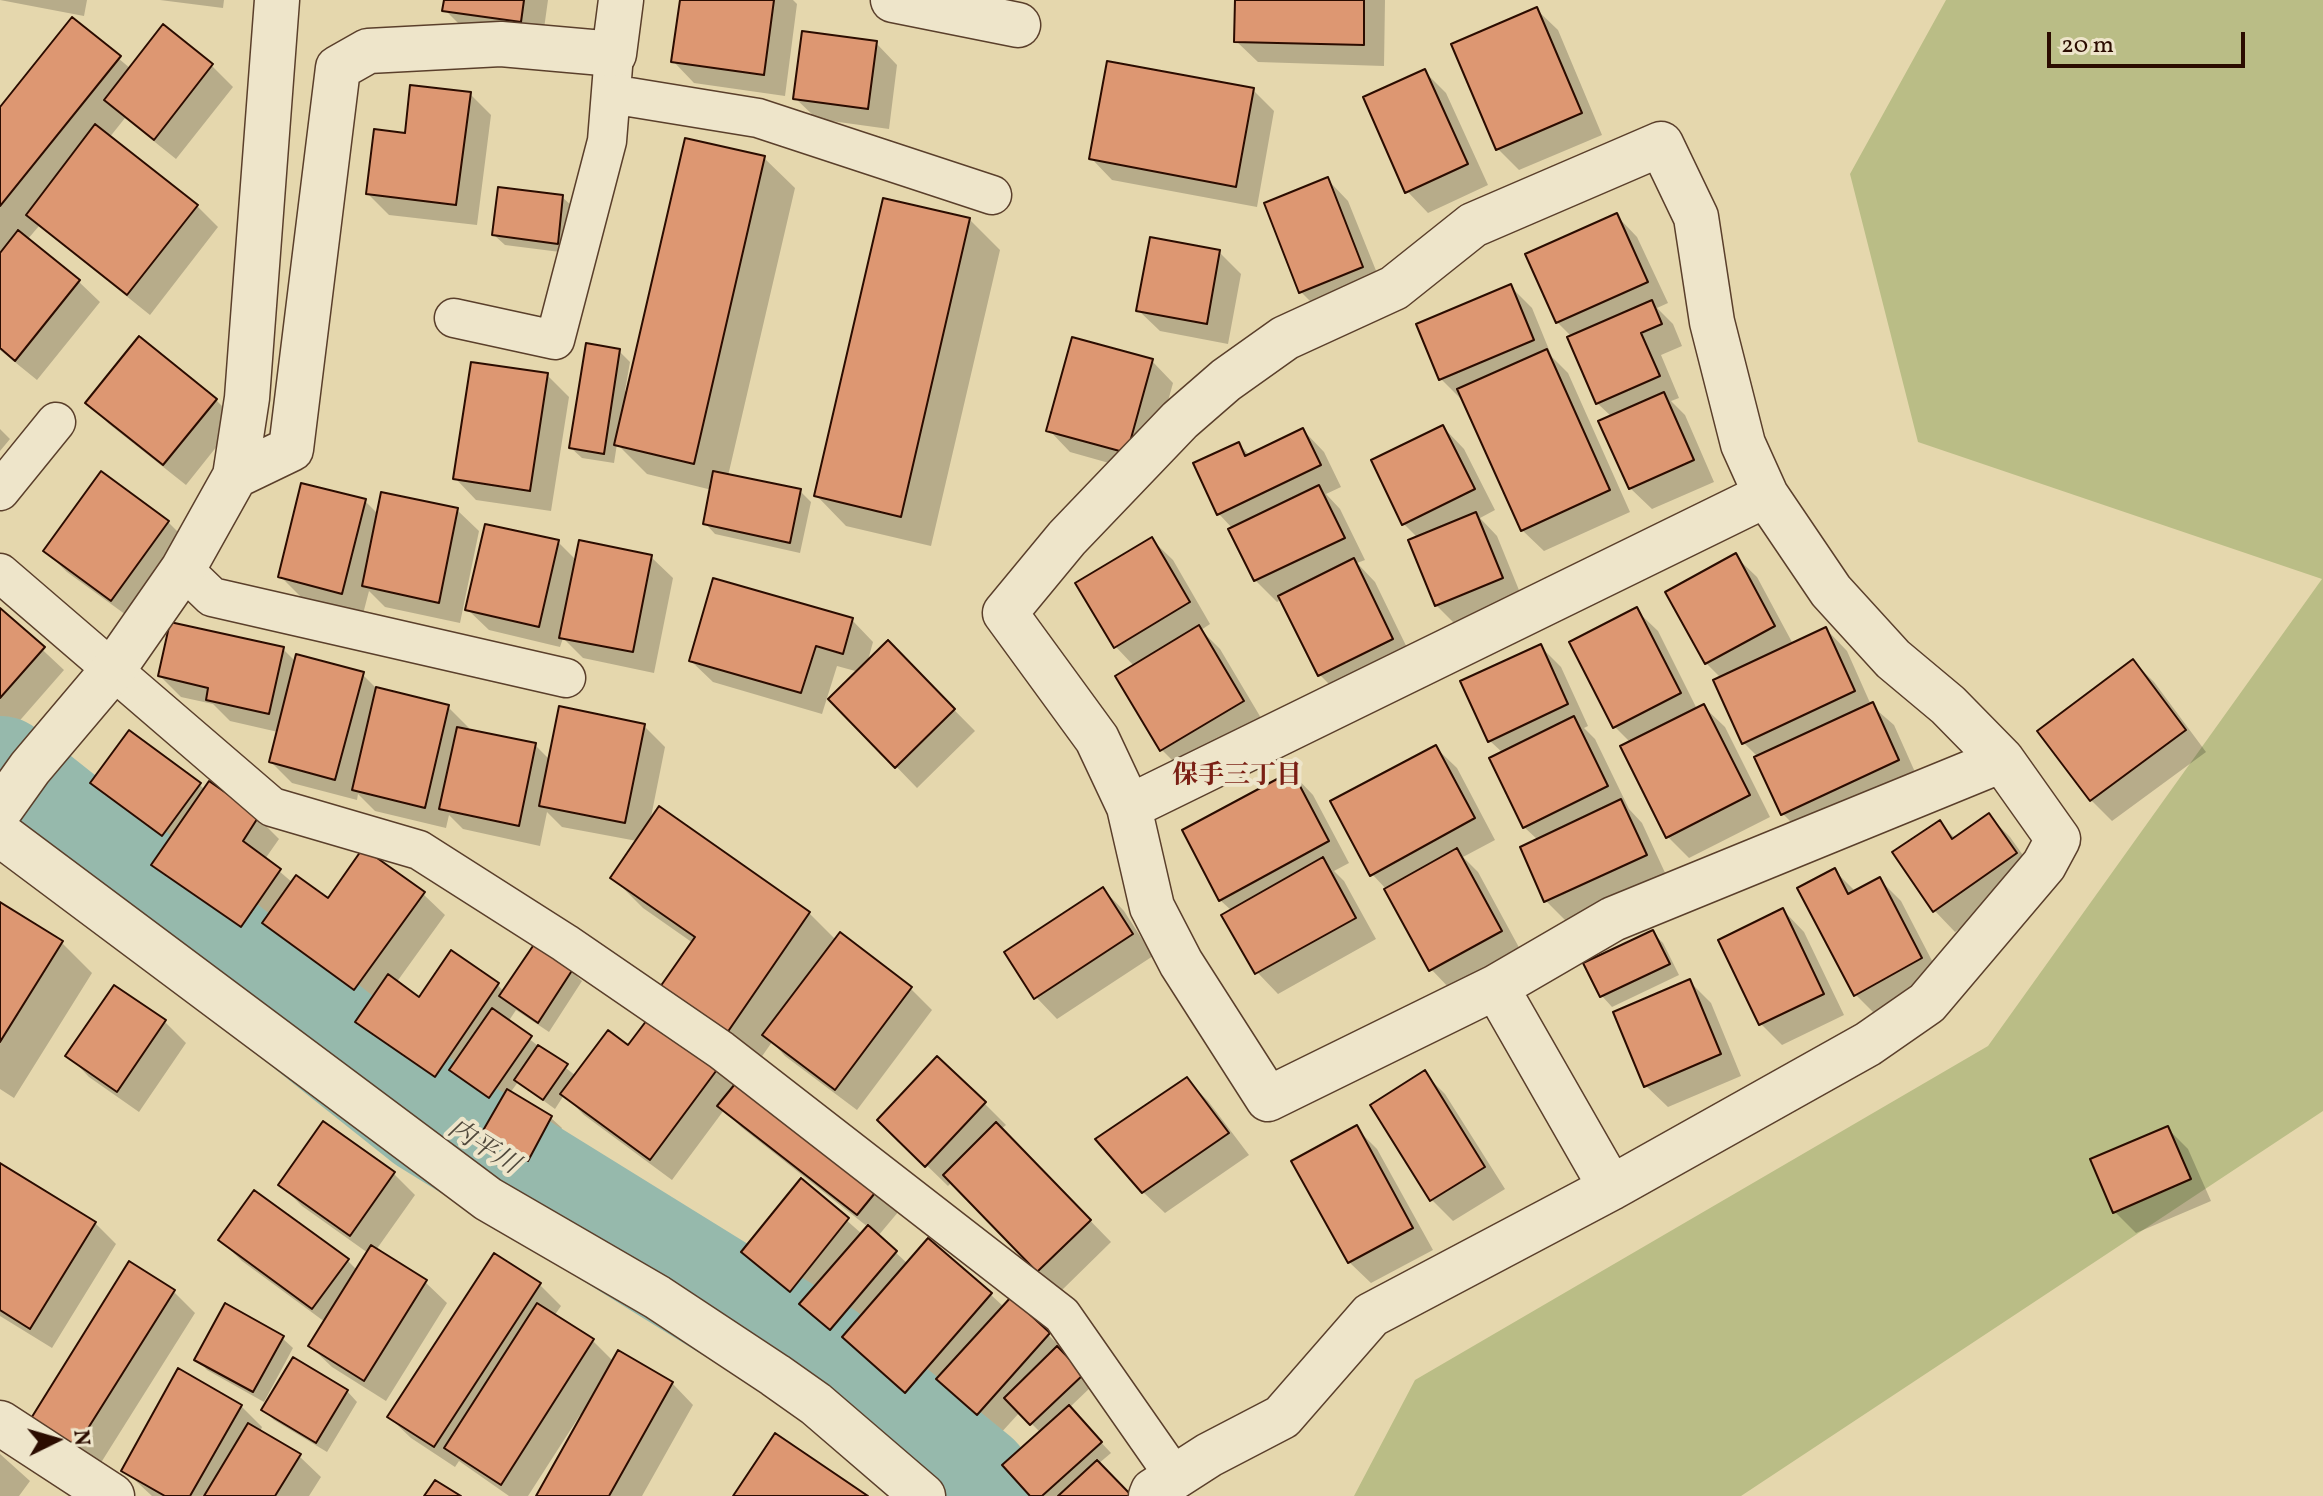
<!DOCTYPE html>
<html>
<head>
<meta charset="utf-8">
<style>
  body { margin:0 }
  #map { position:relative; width:2323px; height:1496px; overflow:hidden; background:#e5d7ad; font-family:Vollkorn,serif }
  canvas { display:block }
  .north { position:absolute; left:16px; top:1400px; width:80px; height:80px; -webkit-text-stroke:6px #eee5ca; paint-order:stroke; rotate:85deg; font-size:22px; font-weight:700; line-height:32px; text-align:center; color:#2b0c00 }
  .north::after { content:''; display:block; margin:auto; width:28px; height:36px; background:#2b0c00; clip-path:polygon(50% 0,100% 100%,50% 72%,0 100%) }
  .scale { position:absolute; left:2047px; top:32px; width:198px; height:36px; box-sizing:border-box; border:4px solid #2b0c00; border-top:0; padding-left:10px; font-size:24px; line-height:28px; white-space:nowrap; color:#2b0c00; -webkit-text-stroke:6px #eee5ca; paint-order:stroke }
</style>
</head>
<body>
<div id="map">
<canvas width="2323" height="1496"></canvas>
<div class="north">N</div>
<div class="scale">20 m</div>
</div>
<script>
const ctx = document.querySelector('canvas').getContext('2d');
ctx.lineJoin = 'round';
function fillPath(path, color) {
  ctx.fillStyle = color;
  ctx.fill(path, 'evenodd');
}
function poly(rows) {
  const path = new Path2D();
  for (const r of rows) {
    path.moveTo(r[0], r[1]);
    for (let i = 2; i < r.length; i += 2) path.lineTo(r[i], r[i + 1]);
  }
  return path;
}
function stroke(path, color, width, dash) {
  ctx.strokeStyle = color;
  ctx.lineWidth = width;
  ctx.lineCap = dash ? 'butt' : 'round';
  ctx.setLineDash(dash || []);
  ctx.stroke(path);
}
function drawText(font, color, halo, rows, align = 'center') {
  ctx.font = font + ' Vollkorn,"Noto Serif JP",serif';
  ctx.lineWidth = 8;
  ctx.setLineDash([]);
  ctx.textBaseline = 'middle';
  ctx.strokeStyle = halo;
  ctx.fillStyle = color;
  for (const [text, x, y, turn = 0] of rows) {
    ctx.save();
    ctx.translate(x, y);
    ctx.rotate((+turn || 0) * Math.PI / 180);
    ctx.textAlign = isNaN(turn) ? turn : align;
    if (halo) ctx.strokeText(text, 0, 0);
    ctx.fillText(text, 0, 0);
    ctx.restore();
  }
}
const green = poly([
  [1946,0,2323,0,2323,1111,1741,1496,1354,1496,1415,1380,1988,1046,2322,579,1918,442,1850,174]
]);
const shadow = poly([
  [0,0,87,0,84,16],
  [160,0,224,0,223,8],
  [446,0,548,0,542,43,466,31,445,10],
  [682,0,793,0,797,4,785,96,694,83,673,61],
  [1237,0,1385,0,1384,66,1258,62,1236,41],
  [1536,9,1558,30,1602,135,1519,170,1498,149,1453,45],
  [73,20,131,69,164,27,212,66,233,87,176,159,125,118,109,138,197,206,218,227,150,315,39,226,27,240,78,281,100,302,37,380,0,350,0,110],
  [876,43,897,65,889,129,817,119,795,98],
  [1425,72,1446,93,1488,185,1428,213,1407,191],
  [1253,90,1274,111,1257,207,1112,180,1091,158],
  [470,94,491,115,477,225,389,215,368,194],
  [764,158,795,188,728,476,800,491,811,502,800,553,715,534,705,523,712,490,647,474,617,444,614,463,582,458,571,448,619,351,630,362,625,391,628,392],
  [1327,179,1348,201,1383,288,1322,313,1301,292],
  [562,197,573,207,568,253,505,245,494,235],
  [1616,215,1637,237,1668,303,1657,308,1673,324,1682,346,1661,355,1679,398,1671,401,1685,415,1714,482,1652,509,1630,488,1612,417,1597,403,1572,337,1557,322],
  [969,219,1000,250,931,546,846,526,816,495],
  [1219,252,1241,274,1228,344,1160,331,1138,310],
  [1511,287,1532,308,1552,357,1568,373,1630,512,1544,551,1522,530,1462,400,1441,379],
  [1152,361,1173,383,1148,474,1070,452,1049,430],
  [547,375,569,397,551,511,476,500,455,478],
  [216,400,237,421,186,485,109,424,88,403],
  [1443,427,1464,449,1495,510,1480,518,1497,536,1523,600,1458,627,1436,605,1418,538,1404,524],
  [0,429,10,439,0,451],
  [1303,430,1324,452,1341,487,1326,494,1340,509,1365,560,1357,563,1375,582,1413,660,1341,696,1320,675,1282,599,1277,602,1255,580,1233,529,1219,514,1239,444,1250,456],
  [365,501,378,514,457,510,479,531,460,623,385,607,369,591,363,614,302,598,280,576],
  [168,522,189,543,133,620,67,572,45,551],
  [1151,539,1173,560,1210,624,1201,630,1220,649,1264,723,1183,771,1162,750,1118,677,1135,667,1116,647,1078,584],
  [558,542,577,561,651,557,673,578,654,673,583,658,563,638,560,647,489,630,467,609],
  [1735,556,1757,577,1793,644,1826,629,1847,651,1871,705,1894,725,1919,781,1804,835,1782,813,1758,757,1744,743,1721,678,1706,663],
  [0,610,64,670,8,734,0,727],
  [1636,610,1658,631,1697,709,1703,706,1725,727,1770,817,1689,858,1667,836,1631,743,1615,727],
  [852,620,873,642,867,664,888,643,975,731,917,788,831,699,859,672,837,666,822,714,713,682,691,661],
  [1540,646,1561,667,1588,726,1584,728,1595,739,1629,809,1642,823,1667,877,1567,922,1546,901,1538,840,1524,827,1503,753,1490,741],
  [283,649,296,662,362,674,378,690,448,707,469,728,469,732,535,745,550,760,644,726,665,747,650,822,809,913,836,940,911,989,932,1010,857,1110,785,1056,772,1042,758,1062,693,1017,693,943,643,908,613,878,637,841,562,827,547,812,540,846,463,829,449,815,446,828,375,811,358,794,357,800,292,783,271,762,278,732,230,721,213,704,181,697,160,676],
  [2133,661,2154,682,2206,752,2112,821,2091,800],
  [1435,747,1457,768,1495,840,1463,857,1478,872,1522,953,1452,991,1431,969,1387,890,1372,874],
  [1292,773,1313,795,1349,863,1334,871,1344,881,1376,939,1278,994,1257,972,1232,911,1220,900],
  [92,782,200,785,205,790,258,818,279,839,265,859,293,883,329,901,423,894,445,915,396,983,420,1000,498,985,504,992,571,971,582,981,549,1032,516,1010,508,1022,576,1076,628,1048,653,1014,899,1211,878,1236,908,1264,990,1294,1004,1307,1011,1299,1070,1356,1067,1359,1093,1385,1069,1408,1111,1453,1098,1464,1130,1496,1032,1496,1041,1433,1020,1412,999,1435,948,1389,928,1413,844,1336,842,1339,765,1273,744,1251,801,1180,862,1234,868,1227,741,1127,724,1110,672,1180,584,1115,564,1095,555,1109,518,1082,510,1093,551,1118,562,1128,539,1170,494,1144,484,1134,499,1107,466,1083,457,1097,379,1043,358,1022,369,1005,286,944,273,932,263,947,175,886,154,865,168,844,113,804],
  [1989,816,2010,837,2037,875,1955,932,1934,910,1940,823,1955,838],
  [1835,871,1856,892,1880,880,1901,901,1942,980,1877,1016,1855,994],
  [1103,889,1124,911,1153,956,1057,1019,1036,997],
  [0,904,61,942,92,973,14,1098,0,1089],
  [1783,910,1804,932,1844,1015,1782,1045,1761,1024],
  [1652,932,1663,943,1679,975,1612,1007,1602,996,1586,964],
  [1690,982,1711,1003,1741,1076,1668,1107,1646,1086],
  [164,1021,186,1043,139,1112,89,1077,68,1055],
  [1424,1073,1445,1094,1505,1189,1453,1221,1432,1200,1373,1105],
  [1187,1080,1208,1101,1249,1155,1165,1213,1143,1192],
  [985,1104,1006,1125,1001,1129,1111,1242,1060,1292,952,1182,948,1186,880,1120],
  [324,1124,394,1174,415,1195,376,1250,425,1282,447,1303,386,1401,332,1367,310,1346,325,1322,242,1261,220,1240,347,1260,357,1270,368,1253,302,1206,281,1185],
  [1356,1128,1377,1149,1433,1250,1371,1283,1349,1262],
  [2167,1128,2188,1149,2211,1201,2136,1233,2115,1212],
  [0,1168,95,1223,116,1244,52,1348,0,1316],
  [539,1284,561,1306,554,1316,593,1341,614,1362,672,1383,693,1405,642,1496,539,1496,583,1416,580,1415,528,1496,509,1496,459,1461,455,1467,411,1438,389,1417],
  [174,1292,195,1313,97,1469,53,1441],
  [282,1338,293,1348,264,1402,207,1370,197,1359],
  [347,1391,357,1402,327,1452,274,1420,264,1410],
  [241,1406,262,1427,260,1432,299,1456,321,1477,309,1496,152,1496,124,1470],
  [0,1454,30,1481,19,1496,0,1496]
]);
const river = poly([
  [0,775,429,1116,823,1360,973,1482,980,1496]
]);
const building = poly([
  [444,0,524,0,521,22,442,11,444,0],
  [680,0,774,0,764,75,671,62,680,0],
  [1235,0,1364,0,1364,45,1234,42,1235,0],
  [1537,7,1582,113,1496,150,1451,44,1537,7],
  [72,17,121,56,0,206,0,107,72,17],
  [163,24,213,64,154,140,104,100,163,24],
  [802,31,877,41,868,109,793,99,802,31],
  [1107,61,1254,88,1236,187,1089,159,1107,61],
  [1425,69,1468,164,1405,193,1363,97,1425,69],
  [410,85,471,92,456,205,366,194,374,129,405,133,410,85],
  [95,124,198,205,127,295,26,215,95,124],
  [685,138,765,156,694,464,614,445,685,138],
  [1328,177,1363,267,1299,293,1264,203,1328,177],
  [498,187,563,195,558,244,492,235,498,187],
  [883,198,970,218,901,517,814,496,883,198],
  [1617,213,1648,282,1556,323,1525,254,1617,213],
  [18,230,80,280,15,361,0,348,0,253,18,230],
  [1150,237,1220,250,1207,324,1136,311,1150,237],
  [1511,284,1534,340,1439,380,1416,324,1511,284],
  [1652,300,1662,324,1641,333,1660,376,1596,404,1567,337,1652,300],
  [139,336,217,399,163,465,85,403,139,336],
  [1072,337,1153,359,1127,453,1046,431,1072,337],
  [586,343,620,349,604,454,569,448,586,343],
  [1547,349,1610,490,1521,531,1457,389,1547,349],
  [471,362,548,373,530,491,453,479,471,362],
  [1664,392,1694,460,1629,489,1598,421,1664,392],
  [1443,425,1475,489,1402,525,1371,460,1443,425],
  [1303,428,1321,465,1217,515,1193,463,1239,442,1245,456,1303,428],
  [101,471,169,521,111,601,43,551,101,471],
  [713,471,801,489,790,543,703,524,713,471],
  [301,483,366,499,342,594,278,577,301,483],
  [1319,485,1345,538,1254,581,1228,529,1319,485],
  [381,492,458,508,439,603,362,586,381,492],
  [1476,512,1503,578,1435,606,1408,540,1476,512],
  [485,524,559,540,539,627,465,610,485,524],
  [1152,537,1190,602,1114,648,1075,583,1152,537],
  [579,540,652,555,633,652,559,638,579,540],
  [1736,553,1775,626,1705,664,1665,592,1736,553],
  [1354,558,1393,639,1318,676,1278,596,1354,558],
  [713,578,853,618,843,654,816,646,801,693,689,661,713,578],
  [1637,607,1681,693,1613,728,1569,642,1637,607],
  [0,608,45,647,0,698,0,608],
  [170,622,284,647,269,714,206,700,208,688,158,676,170,622],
  [1199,625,1244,701,1160,751,1115,676,1199,625],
  [1826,627,1855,691,1742,744,1713,680,1826,627],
  [888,640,955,709,895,768,828,699,888,640],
  [1541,644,1568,704,1488,742,1460,681,1541,644],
  [296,654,364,672,335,780,269,762,296,654],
  [2133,659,2186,730,2090,801,2037,731,2133,659],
  [376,687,449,705,425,808,352,790,376,687],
  [1873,702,1899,760,1781,815,1754,757,1873,702],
  [1704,704,1750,795,1666,838,1620,746,1704,704],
  [559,706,645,724,625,823,539,806,559,706],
  [1574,716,1608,786,1523,828,1489,758,1574,716],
  [457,727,536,743,519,826,439,809,457,727],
  [129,730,201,783,162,836,90,783,129,730],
  [1436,745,1475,818,1370,876,1330,801,1436,745],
  [1292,771,1329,841,1219,901,1182,830,1292,771],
  [209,781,259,816,243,841,281,869,241,927,151,865,209,781],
  [1621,799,1647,855,1544,902,1520,847,1621,799],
  [659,806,810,912,727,1033,660,987,695,937,610,878,659,806],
  [1989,813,2017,853,1933,912,1892,852,1940,820,1952,839,1989,813],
  [363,848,425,892,354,990,262,923,296,875,328,898,363,848],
  [1457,848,1502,931,1429,971,1384,889,1457,848],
  [1323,857,1356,918,1255,974,1221,915,1323,857],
  [1835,868,1848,894,1880,877,1922,958,1854,996,1797,888,1835,868],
  [1103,887,1133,934,1034,999,1004,952,1103,887],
  [0,902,63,941,0,1042,0,902],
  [1783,908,1824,994,1759,1025,1718,940,1783,908],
  [1653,930,1670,964,1600,997,1583,963,1653,930],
  [840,932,912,987,835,1090,762,1035,840,932],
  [535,943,573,969,538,1023,499,996,535,943],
  [451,950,499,983,435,1077,355,1022,388,974,419,997,451,950],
  [1690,979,1721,1054,1644,1087,1613,1012,1690,979],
  [114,985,166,1020,117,1092,65,1056,114,985],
  [492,1008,532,1036,489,1098,449,1070,492,1008],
  [653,1012,722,1063,650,1160,560,1094,608,1030,628,1045,653,1012],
  [538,1045,568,1064,543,1100,514,1080,538,1045],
  [937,1056,986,1102,925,1167,877,1120,937,1056],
  [1425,1070,1485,1167,1430,1201,1370,1105,1425,1070],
  [1187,1077,1229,1133,1142,1193,1095,1139,1187,1077],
  [739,1079,879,1188,857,1215,717,1106,739,1079],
  [507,1089,552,1116,528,1161,481,1134,507,1089],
  [323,1121,395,1172,350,1236,278,1185,323,1121],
  [996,1122,1091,1220,1037,1272,943,1175,996,1122],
  [1357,1125,1413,1228,1348,1263,1291,1161,1357,1125],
  [2168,1126,2191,1179,2113,1213,2090,1159,2168,1126],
  [0,1163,96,1222,30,1329,0,1310,0,1163],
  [801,1178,849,1218,790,1292,741,1252,801,1178],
  [254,1190,349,1259,312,1309,218,1240,254,1190],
  [868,1225,897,1251,830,1330,799,1304,868,1225],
  [928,1238,992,1293,905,1393,842,1337,928,1238],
  [371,1245,427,1280,364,1381,308,1346,371,1245],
  [494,1253,541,1283,434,1447,387,1417,494,1253],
  [129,1261,175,1290,75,1449,30,1420,129,1261],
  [1011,1297,1050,1333,977,1415,936,1379,1011,1297],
  [225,1303,284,1336,253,1392,194,1360,225,1303],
  [537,1303,594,1339,501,1485,444,1448,537,1303],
  [1057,1346,1084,1374,1030,1425,1004,1398,1057,1346],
  [618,1350,673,1382,609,1496,536,1496,618,1350],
  [293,1357,348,1390,316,1443,261,1410,293,1357],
  [178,1368,242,1405,190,1496,165,1496,121,1471,178,1368],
  [1069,1405,1102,1442,1042,1496,1030,1496,1002,1465,1069,1405],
  [248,1423,301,1454,275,1496,204,1496,248,1423],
  [775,1433,868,1496,733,1496,775,1433],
  [1097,1460,1132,1496,1058,1496,1097,1460],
  [435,1480,461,1496,424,1496,435,1480]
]);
const lane = poly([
  [611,94,758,118,992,195],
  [454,318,555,340,607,141,614,54],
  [0,491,56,422],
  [183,569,212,597,566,678],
  [0,573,272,807,419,850,565,943,721,1050,1062,1315,1175,1477]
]);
const street = poly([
  [893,0,1018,25],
  [235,476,291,449,338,68,368,51,501,44,614,54,621,0],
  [1129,807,1766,495,1831,591,1893,659,1948,705,2002,760],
  [0,810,30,768,112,671,183,569,235,476,247,398,277,0],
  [0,834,488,1199,657,1297,775,1375,816,1404,923,1496],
  [1611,1188,1496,987,1268,1099,1181,963,1152,907,1129,807,1097,739,1005,613,1067,538,1180,420,1226,380,1285,338,1394,288,1473,225,1661,144,1696,217,1712,322,1743,444,1766,495],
  [0,1423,112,1496],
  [1151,1496,1153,1491,1209,1455,1282,1417,1371,1315,1611,1188,1868,1044,1927,1003,2044,865,2058,839,2002,760,1613,919,1496,987]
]);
const neighbourhoodNames = [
  ["保手三丁目",1237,778]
];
const waterNames = [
  ["内平川",482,1149,32]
];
fillPath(green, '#babd86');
fillPath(shadow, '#0003');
stroke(river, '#96b9ac', 118);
fillPath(building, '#dd9772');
stroke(building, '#2b0c00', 2);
stroke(lane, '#5a3f2b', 41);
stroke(street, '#5a3f2b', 47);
stroke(lane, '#eee5ca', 38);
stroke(street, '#eee5ca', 44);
drawText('bold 26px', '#7a1f14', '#eee5ca', neighbourhoodNames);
drawText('italic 26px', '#50493c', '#eee5ca', waterNames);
</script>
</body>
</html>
